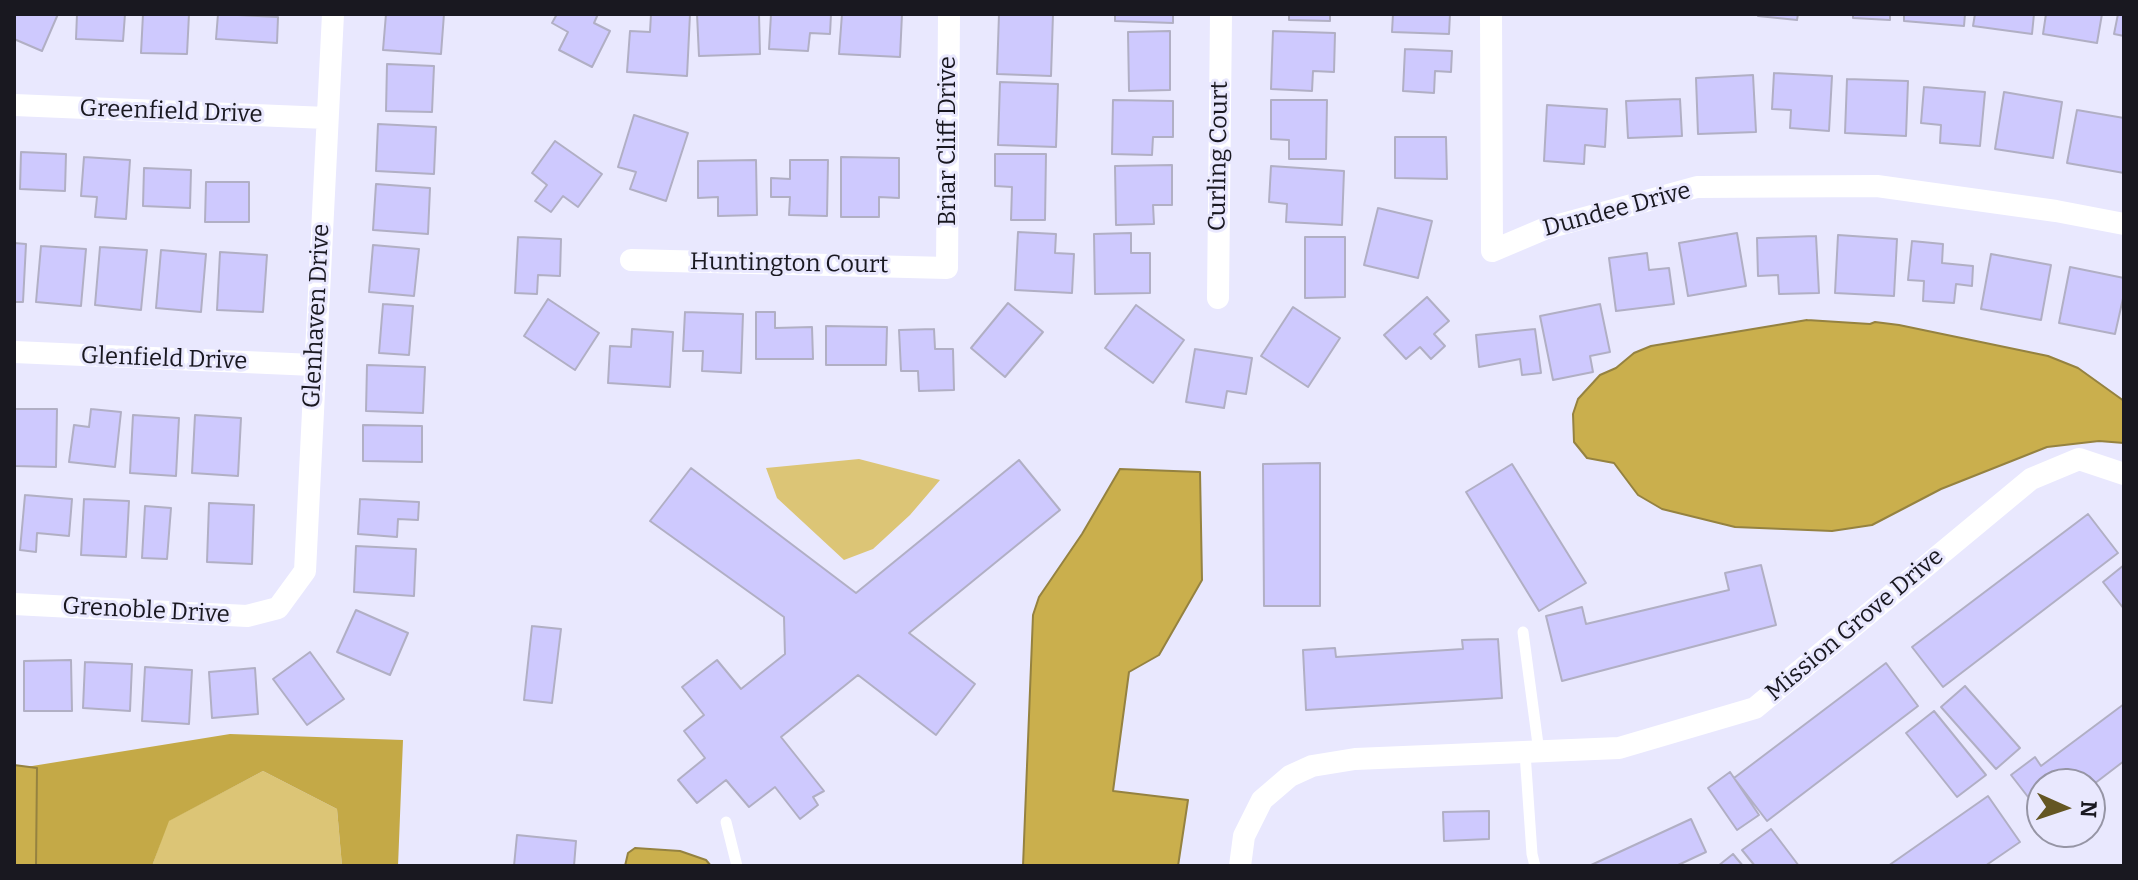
<!DOCTYPE html>
<html>
<head>
<meta charset="utf-8">
<style>
  body { margin:0 }
  #map { position:relative; width:2138px; height:880px; overflow:hidden; background:#e9e8fe; font-family:Bitter,serif }
  canvas { display:block }
  .frame { position:absolute; inset:0; border:16px solid #191820; pointer-events:none }
  .north { position:absolute; left:2026px; top:768px; width:80px; height:80px; box-sizing:border-box; background:#e9e8fe; border:2px solid #9695a5; border-radius:50%; rotate:93deg; font-size:22px; font-weight:700; line-height:32px; text-align:center; color:#191820 }
  .north::after { content:''; display:block; margin:auto; width:28px; height:36px; background:#645623; clip-path:polygon(50% 0,100% 100%,50% 72%,0 100%) }
</style>
</head>
<body>
<div id="map">
<canvas width="2138" height="880"></canvas>
<div class="frame"></div>
<div class="north">N</div>
</div>
<script>
const ctx = document.querySelector('canvas').getContext('2d');
ctx.lineJoin = 'round';
function fillPath(path, color) {
  ctx.fillStyle = color;
  ctx.fill(path, 'evenodd');
}
function poly(rows) {
  const path = new Path2D();
  for (const r of rows) {
    path.moveTo(r[0], r[1]);
    for (let i = 2; i < r.length; i += 2) path.lineTo(r[i], r[i + 1]);
  }
  return path;
}
function stroke(path, color, width, dash) {
  ctx.strokeStyle = color;
  ctx.lineWidth = width;
  ctx.lineCap = dash ? 'butt' : 'round';
  ctx.setLineDash(dash || []);
  ctx.stroke(path);
}
function drawText(font, color, halo, rows, align = 'center') {
  ctx.font = font + ' Bitter,serif';
  ctx.lineWidth = 6;
  ctx.setLineDash([]);
  ctx.textBaseline = 'middle';
  ctx.strokeStyle = halo;
  ctx.fillStyle = color;
  for (const [text, x, y, turn = 0] of rows) {
    ctx.save();
    ctx.translate(x, y);
    ctx.rotate((+turn || 0) * Math.PI / 180);
    ctx.textAlign = isNaN(turn) ? turn : align;
    if (halo) ctx.strokeText(text, 0, 0);
    ctx.fillText(text, 0, 0);
    ctx.restore();
  }
}
const green = poly([
  [859,459,940,480,910,515,873,549,844,560,777,498,766,468],
  [263,771,337,809,342,866,152,866,168,821]
]);
const forest = poly([
  [230,734,403,740,398,866,342,866,337,809,263,771,169,821,152,866,36,866,37,769,26,767]
]);
const water = poly([
  [1807,320,1870,324,1875,322,1899,325,2048,356,2078,368,2124,401,2124,443,2099,441,2047,447,1941,489,1872,525,1832,531,1735,527,1662,509,1638,495,1614,463,1587,458,1574,442,1573,414,1578,399,1600,375,1616,368,1634,353,1651,346,1807,320],
  [1120,469,1200,472,1202,580,1159,655,1129,672,1113,791,1188,800,1178,866,1023,866,1033,615,1039,597,1082,534,1120,469],
  [14,765,37,768,36,866,14,866,14,765],
  [635,848,680,851,706,860,711,866,625,866,628,853,635,848]
]);
const building = poly([
  [14,14,58,14,42,51,14,39,14,14],
  [77,14,125,14,123,41,76,39,77,14],
  [143,14,189,14,187,54,141,53,143,14],
  [218,14,278,17,277,43,216,39,218,14],
  [386,14,444,14,441,54,383,50,386,14],
  [557,14,598,14,594,23,610,31,592,67,559,50,568,32,552,23,557,14],
  [651,14,690,14,687,76,627,72,630,31,650,32,651,14],
  [697,14,759,14,760,54,699,56,697,14],
  [771,14,831,14,830,34,810,33,808,51,769,49,771,14],
  [842,14,902,14,900,57,839,54,842,14],
  [999,14,1053,14,1051,76,997,74,999,14],
  [1115,14,1173,14,1173,23,1115,21,1115,14],
  [1289,14,1330,14,1330,21,1289,20,1289,14],
  [1393,14,1450,14,1449,34,1392,32,1393,14],
  [1758,14,1798,14,1797,20,1758,16,1758,14],
  [1853,14,1890,14,1890,20,1853,18,1853,14],
  [1904,14,1965,14,1964,26,1904,21,1904,14],
  [1975,14,2034,14,2032,34,1973,26,1975,14],
  [2046,14,2102,14,2097,43,2043,34,2046,14],
  [2118,14,2124,14,2124,36,2114,34,2118,14],
  [1170,31,1170,90,1129,91,1128,32,1170,31],
  [1273,31,1335,33,1334,72,1313,71,1312,91,1271,89,1273,31],
  [1405,49,1452,51,1451,72,1435,71,1434,93,1403,91,1405,49],
  [387,64,434,66,432,112,386,111,387,64],
  [1774,73,1832,76,1829,131,1790,128,1791,110,1772,109,1774,73],
  [1753,75,1756,132,1698,134,1696,78,1753,75],
  [1847,79,1908,81,1906,136,1845,133,1847,79],
  [1000,82,1058,84,1056,147,998,145,1000,82],
  [1924,87,1985,92,1980,146,1940,143,1941,125,1921,123,1924,87],
  [2004,92,2062,102,2053,158,1995,149,2004,92],
  [1680,99,1682,136,1628,138,1626,101,1680,99],
  [1113,100,1173,101,1173,137,1153,137,1152,155,1112,154,1113,100],
  [1271,100,1327,100,1326,159,1289,159,1289,140,1271,139,1271,100],
  [1547,105,1607,109,1605,147,1585,145,1584,164,1544,161,1547,105],
  [2077,110,2124,118,2124,173,2067,163,2077,110],
  [634,115,688,133,666,201,630,189,636,172,618,167,634,115],
  [378,124,436,127,434,174,376,171,378,124],
  [1395,137,1446,137,1447,179,1395,178,1395,137],
  [555,141,602,174,578,207,563,196,551,212,535,201,547,185,532,173,555,141],
  [21,152,66,154,65,191,20,189,21,152],
  [995,154,1046,154,1045,220,1011,220,1012,187,995,186,995,154],
  [84,157,130,160,126,219,95,217,97,197,81,196,84,157],
  [841,157,899,158,899,198,879,197,879,217,841,217,841,157],
  [756,160,757,215,718,216,718,197,698,198,698,161,756,160],
  [790,160,828,160,827,216,789,215,790,197,771,197,771,178,790,179,790,160],
  [1172,165,1172,205,1153,205,1154,224,1116,225,1115,166,1172,165],
  [1271,166,1344,171,1342,225,1286,222,1287,204,1269,202,1271,166],
  [144,168,191,170,190,208,143,206,144,168],
  [206,182,249,182,249,222,205,222,206,182],
  [376,184,430,188,428,234,373,230,376,184],
  [1378,208,1432,221,1418,278,1364,265,1378,208],
  [1018,232,1056,234,1055,253,1074,254,1072,293,1015,290,1018,232],
  [1131,233,1131,253,1150,253,1150,293,1095,294,1094,234,1131,233],
  [1737,233,1746,286,1688,296,1679,243,1737,233],
  [1838,235,1897,239,1894,296,1835,293,1838,235],
  [1816,236,1819,293,1779,294,1778,275,1758,276,1757,238,1816,236],
  [518,237,561,239,560,276,538,275,537,294,515,293,518,237],
  [1305,237,1345,237,1345,297,1305,298,1305,237],
  [1912,241,1943,244,1942,263,1973,266,1972,286,1956,284,1954,303,1923,301,1924,281,1908,280,1912,241],
  [14,243,26,244,23,302,14,302,14,243],
  [373,245,419,249,414,296,369,292,373,245],
  [41,246,86,249,81,306,36,302,41,246],
  [100,247,147,250,141,310,95,305,100,247],
  [161,250,206,254,201,312,156,308,161,250],
  [220,252,267,255,263,312,217,310,220,252],
  [1647,253,1649,270,1669,268,1674,304,1616,311,1609,258,1647,253],
  [1991,254,2051,265,2041,320,1981,309,1991,254],
  [2070,267,2124,278,2124,294,2115,334,2059,323,2070,267],
  [1427,297,1449,321,1434,334,1445,346,1431,359,1420,347,1406,359,1384,335,1427,297],
  [548,299,599,333,575,370,524,336,548,299],
  [1008,303,1043,332,1005,377,971,348,1008,303],
  [383,304,413,306,409,355,379,353,383,304],
  [1600,304,1610,352,1590,356,1593,372,1553,380,1540,316,1600,304],
  [1136,305,1184,340,1153,383,1105,348,1136,305],
  [1293,307,1340,338,1308,387,1261,356,1293,307],
  [685,312,743,314,741,373,702,371,703,351,683,351,685,312],
  [756,312,775,312,775,328,812,327,813,359,756,359,756,312],
  [826,326,887,327,886,365,826,365,826,326],
  [632,329,673,332,670,387,608,383,610,346,631,347,632,329],
  [934,329,935,349,953,349,954,390,919,391,918,371,901,371,899,330,934,329],
  [1535,329,1541,373,1522,375,1520,359,1479,367,1476,335,1535,329],
  [1195,349,1252,358,1246,394,1227,391,1224,408,1186,402,1195,349],
  [367,365,425,367,423,413,366,411,367,365],
  [14,409,57,409,56,467,14,466,14,409],
  [91,409,121,412,115,467,69,462,74,425,89,427,91,409],
  [133,415,179,418,176,476,130,473,133,415],
  [195,415,241,418,238,476,192,473,195,415],
  [363,425,422,426,422,462,363,461,363,425],
  [1019,460,1060,510,909,633,975,684,936,735,858,675,781,737,824,791,813,797,818,805,800,819,775,787,749,807,726,780,697,803,678,780,705,758,684,731,704,715,682,687,717,660,741,689,785,654,784,617,650,521,691,468,856,593,1019,460],
  [1320,463,1320,606,1264,606,1263,464,1320,463],
  [1512,464,1586,583,1539,611,1466,492,1512,464],
  [25,495,72,499,69,536,37,533,36,552,20,550,25,495],
  [84,499,129,501,126,557,81,555,84,499],
  [360,499,419,502,418,520,398,519,397,537,358,534,360,499],
  [209,503,254,505,252,564,207,562,209,503],
  [145,506,171,508,167,559,142,558,145,506],
  [2088,514,2118,553,1943,687,1912,647,2088,514],
  [356,546,416,549,414,596,354,592,356,546],
  [1761,565,1776,625,1562,681,1546,616,1582,607,1586,624,1729,590,1725,573,1761,565],
  [2124,565,2124,609,2103,582,2124,565],
  [356,610,408,633,390,675,337,652,356,610],
  [532,626,561,629,552,703,524,700,532,626],
  [1498,639,1502,698,1306,710,1303,650,1335,648,1336,657,1463,649,1462,640,1498,639],
  [310,652,344,699,307,725,273,679,310,652],
  [71,660,72,711,24,711,24,661,71,660],
  [85,662,132,664,130,711,83,708,85,662],
  [1886,663,1918,706,1767,821,1734,778,1886,663],
  [145,667,192,670,189,724,142,721,145,667],
  [255,668,258,714,212,718,209,672,255,668],
  [1965,686,2020,748,1996,769,1941,707,1965,686],
  [2124,704,2124,761,2090,787,2090,784,2042,784,2042,815,2011,775,2035,757,2041,766,2124,704],
  [1934,711,1986,775,1957,797,1906,733,1934,711],
  [1730,772,1759,815,1737,830,1708,788,1730,772],
  [1988,796,2020,842,1985,866,1888,866,1988,796],
  [1489,811,1489,839,1444,841,1443,812,1489,811],
  [1691,819,1706,852,1676,866,1589,866,1691,819],
  [1771,829,1799,866,1755,866,1742,850,1771,829],
  [517,835,576,841,574,866,514,866,517,835],
  [1733,854,1743,866,1718,866,1733,854]
]);
const service = poly([
  [1523,632,1539,752],
  [1525,753,1532,854,1535,866],
  [726,822,737,866]
]);
const minor = poly([
  [1491,14,1492,251,1544,229,1697,187,1877,186,2056,211,2124,224],
  [14,105,327,118],
  [631,260,947,268,949,14],
  [1218,298,1221,14],
  [14,352,314,365],
  [14,604,247,616,278,608,305,571,333,14],
  [1240,866,1244,836,1262,800,1290,776,1312,766,1355,759,1619,748,1755,708,2031,479,2079,459,2124,474]
]);
const streetNames = [
  ["Greenfield Drive",171,112,2],
  ["Briar Cliff Drive",948,141,-90],
  ["Curling Court",1219,156,-89],
  ["Dundee Drive",1617,210,-15],
  ["Huntington Court",789,264,1],
  ["Glenhaven Drive",317,316,-87],
  ["Glenfield Drive",164,359,2],
  ["Grenoble Drive",146,611,3],
  ["Mission Grove Drive",1855,625,-40]
];
fillPath(green, '#dcc576');
fillPath(forest, '#c4a947');
fillPath(water, '#caaf4d');
stroke(water, '#958240', 2);
fillPath(building, '#cec9fe');
stroke(building, '#b1afc4', 2);
stroke(service, '#fff', 11);
stroke(minor, '#fff', 22);
drawText('24px', '#191820', '#e9e8fe', streetNames);
</script>
</body>
</html>
